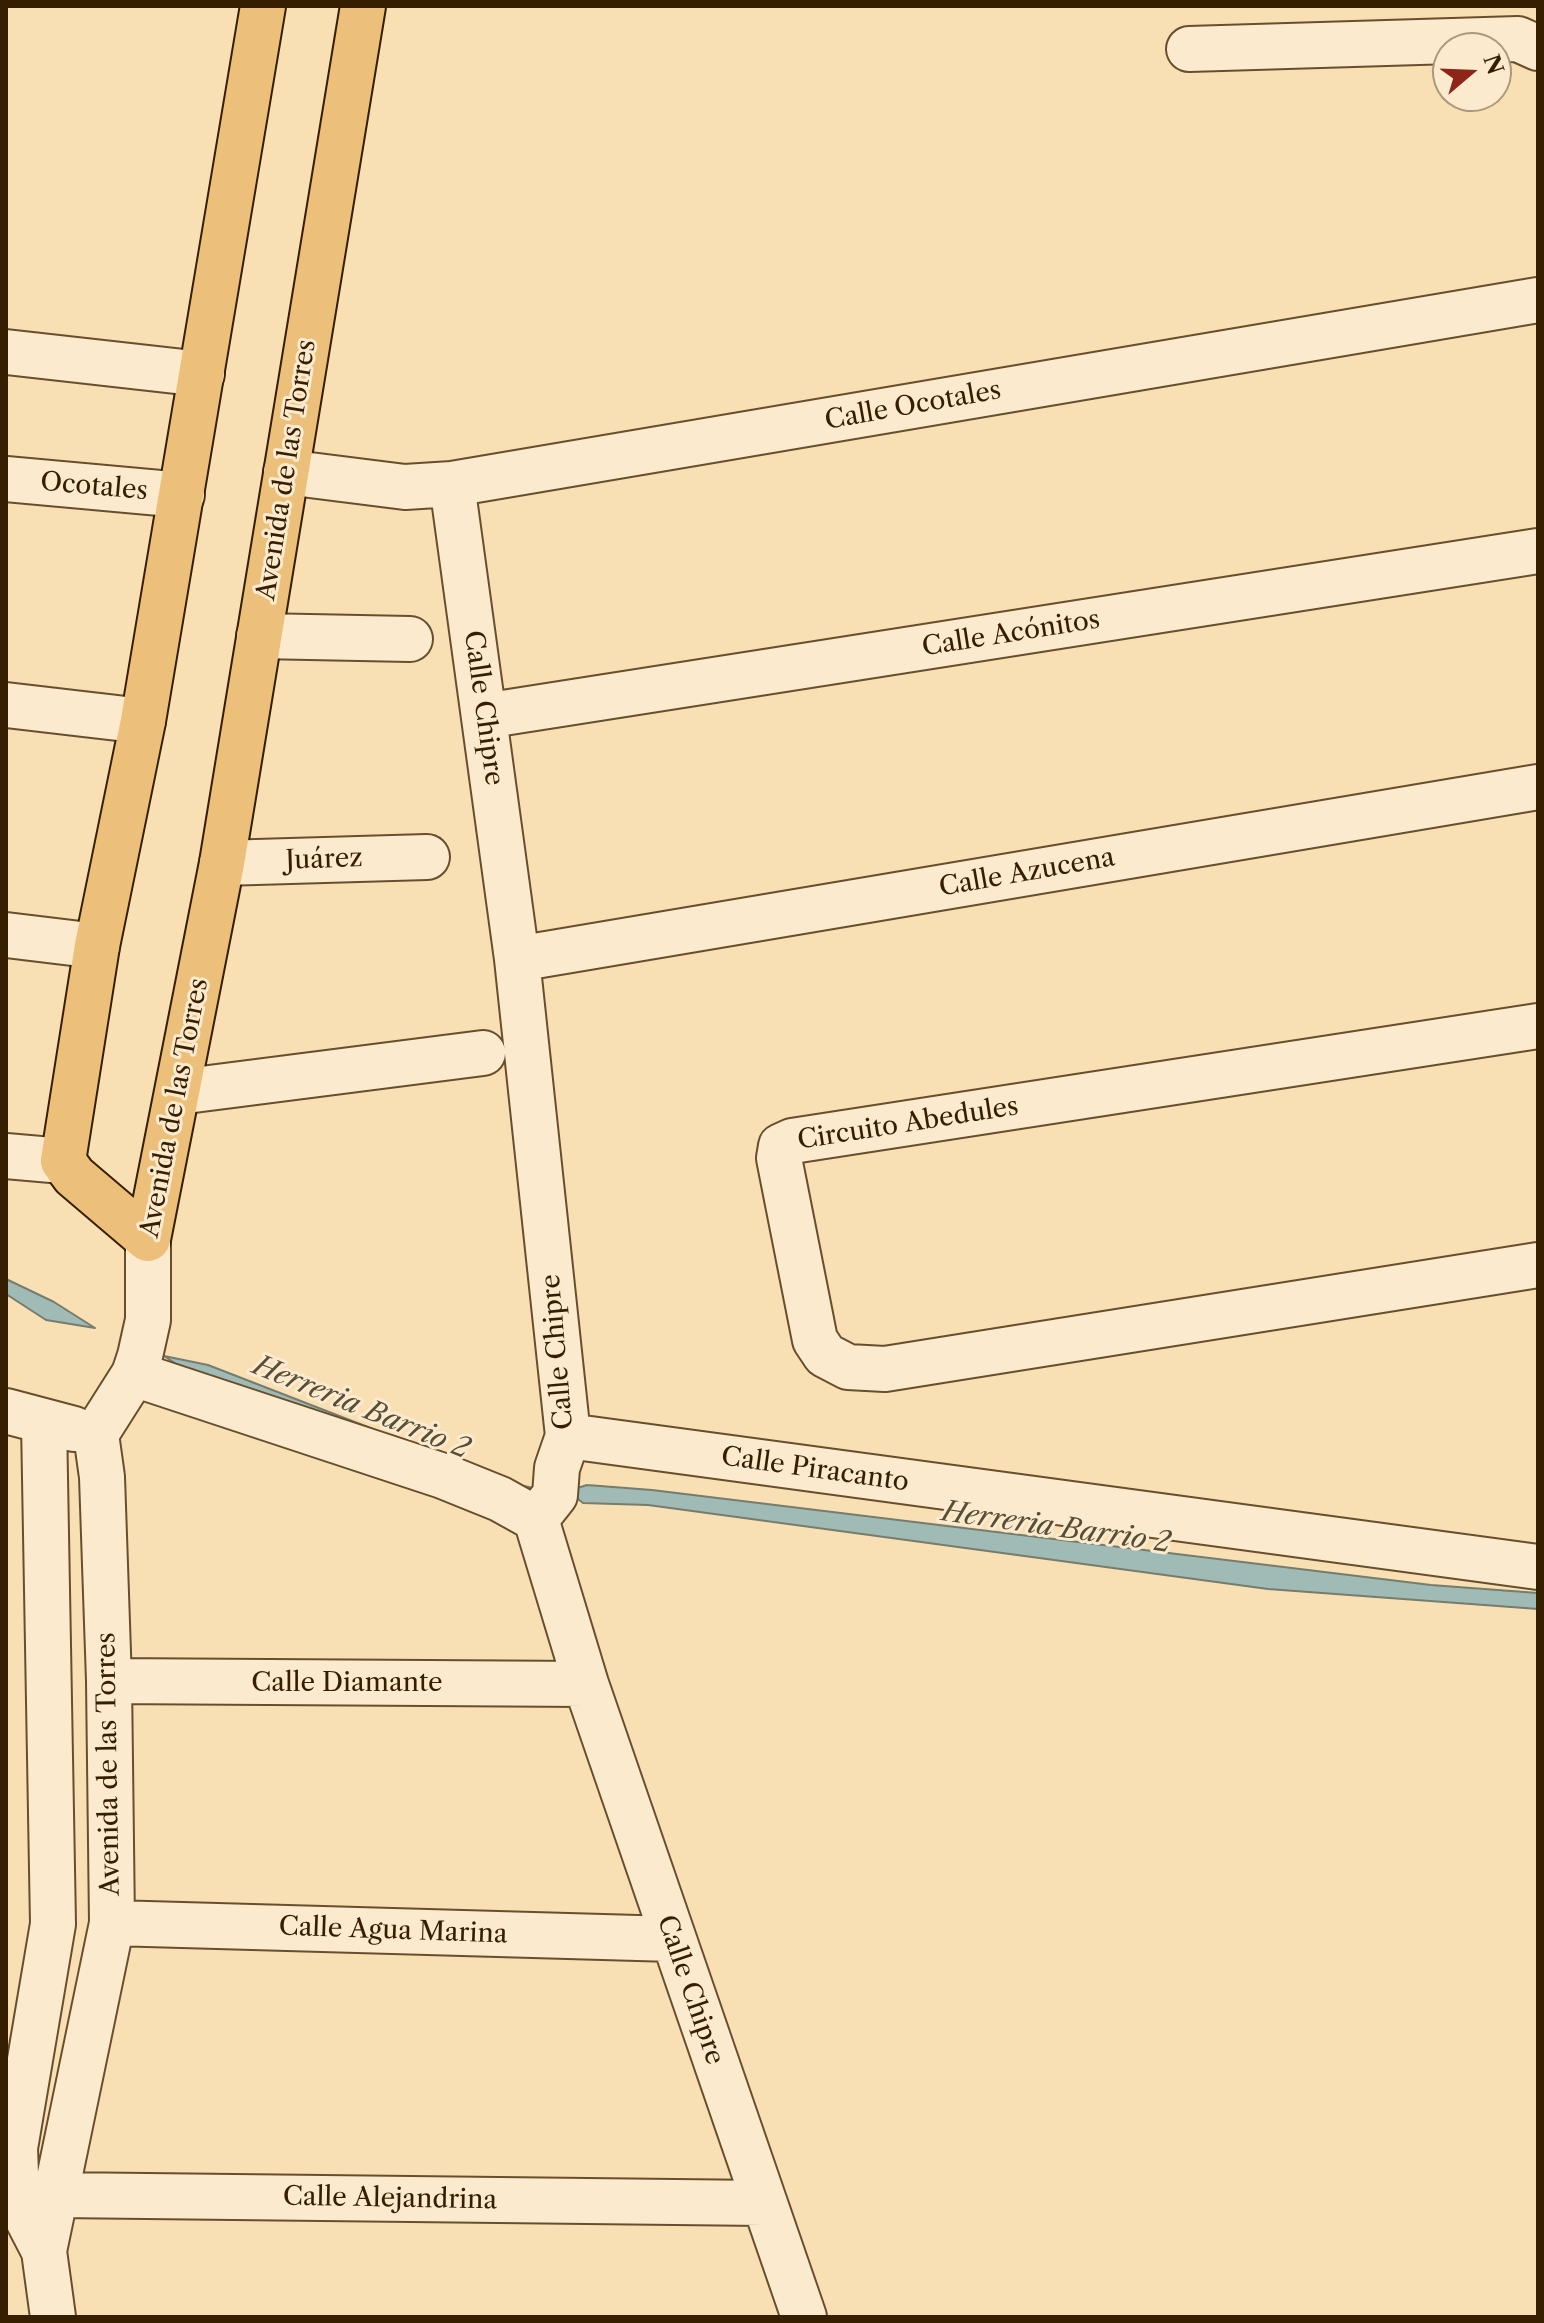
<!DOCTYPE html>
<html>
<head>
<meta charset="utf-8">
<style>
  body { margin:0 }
  #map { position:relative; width:1544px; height:2323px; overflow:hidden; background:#f9dfb4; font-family:"Libre Caslon Text",serif }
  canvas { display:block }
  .frame { position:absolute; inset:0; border:8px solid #361f00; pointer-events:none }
  .north { position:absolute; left:1432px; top:32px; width:80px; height:80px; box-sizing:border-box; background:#fbeace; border:2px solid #ac997c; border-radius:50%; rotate:71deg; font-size:22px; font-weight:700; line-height:32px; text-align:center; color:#361f00 }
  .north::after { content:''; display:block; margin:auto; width:28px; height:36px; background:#8f2418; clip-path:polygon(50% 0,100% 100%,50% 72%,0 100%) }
</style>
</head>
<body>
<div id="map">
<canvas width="1544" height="2323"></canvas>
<div class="frame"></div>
<div class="north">N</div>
</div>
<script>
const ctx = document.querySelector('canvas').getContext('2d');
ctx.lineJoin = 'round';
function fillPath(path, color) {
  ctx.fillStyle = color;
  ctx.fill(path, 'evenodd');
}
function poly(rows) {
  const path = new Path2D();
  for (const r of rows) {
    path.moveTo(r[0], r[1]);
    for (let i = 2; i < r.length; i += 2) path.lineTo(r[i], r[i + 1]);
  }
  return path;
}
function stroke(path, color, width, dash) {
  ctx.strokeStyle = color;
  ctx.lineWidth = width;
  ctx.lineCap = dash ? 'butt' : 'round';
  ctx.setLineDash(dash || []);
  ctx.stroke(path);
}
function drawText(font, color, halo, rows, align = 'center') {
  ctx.font = font + ' "Libre Caslon Text",serif';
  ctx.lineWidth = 6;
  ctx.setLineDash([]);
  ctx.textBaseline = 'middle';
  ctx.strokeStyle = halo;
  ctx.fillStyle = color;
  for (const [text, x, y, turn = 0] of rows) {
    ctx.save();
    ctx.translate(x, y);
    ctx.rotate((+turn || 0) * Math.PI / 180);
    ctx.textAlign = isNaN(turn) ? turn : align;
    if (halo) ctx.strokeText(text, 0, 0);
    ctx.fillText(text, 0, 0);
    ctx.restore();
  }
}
const water = poly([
  [6,1279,54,1302,95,1328,46,1320,6,1294,6,1279],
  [164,1356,208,1365,427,1450,502,1482,529,1487,541,1492,529,1497,201,1380,164,1356],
  [587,1485,652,1490,1431,1585,1538,1593,1538,1609,1268,1589,648,1505,583,1503,568,1491,587,1485]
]);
const minor = poly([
  [1189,49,1518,39,1538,48],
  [6,352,202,374],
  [286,472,405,487,452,484,1538,300],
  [6,479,182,495],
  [452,484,517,959,568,1436,557,1468,555,1495,536,1519,586,1684,804,2317],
  [259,636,410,639],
  [6,705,143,721],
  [484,716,1538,551],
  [222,863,427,857],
  [6,935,97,946],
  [517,959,1538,787],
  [1538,1026,792,1141,781,1146,779,1158,815,1340,825,1355,848,1367,885,1369,1538,1265],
  [178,1092,483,1053],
  [6,1156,63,1161],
  [134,1374,443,1476,500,1499,536,1519],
  [6,1411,74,1429],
  [44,1422,53,1924,15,2148,17,2199,44,2251,53,2317],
  [568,1436,1538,1567],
  [109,1681,586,1684],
  [112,1923,673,1939],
  [28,2198,58,2195,763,2203],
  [44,2251,112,1923,109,1681,102,1477,96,1434,134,1374,140,1356,148,1320,148,1239]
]);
const major = poly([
  [263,6,143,721,97,946,63,1161,74,1176,148,1239,222,863,363,6]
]);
const streetNames = [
  ["Calle Ocotales",913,406,-10],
  ["Avenida de las Torres",287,470,-81],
  ["Ocotales",94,487,5],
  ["Calle Acónitos",1011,634,-9],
  ["Calle Chipre",483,708,82],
  ["Juárez",324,860,-2],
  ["Calle Azucena",1027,873,-10],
  ["Avenida de las Torres",175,1108,-79],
  ["Circuito Abedules",908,1124,-9],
  ["Calle Chipre",558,1352,-95],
  ["Calle Piracanto",815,1470,8],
  ["Calle Diamante",347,1683],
  ["Avenida de las Torres",109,1764,-91],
  ["Calle Agua Marina",393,1931,2],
  ["Calle Chipre",690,1990,71],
  ["Calle Alejandrina",390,2199,1]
];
const waterNames = [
  ["Herreria Barrio 2",361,1408,22],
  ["Herreria Barrio 2",1056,1528,8]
];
fillPath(water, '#a0bbb5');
stroke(water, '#767d6d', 2);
stroke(minor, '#674f2d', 48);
stroke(major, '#361f00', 48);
stroke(minor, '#fbeace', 44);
stroke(major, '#ecc07a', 44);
drawText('26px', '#361f00', '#fbeace', streetNames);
drawText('italic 28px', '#564e36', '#fbeace', waterNames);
</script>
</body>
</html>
